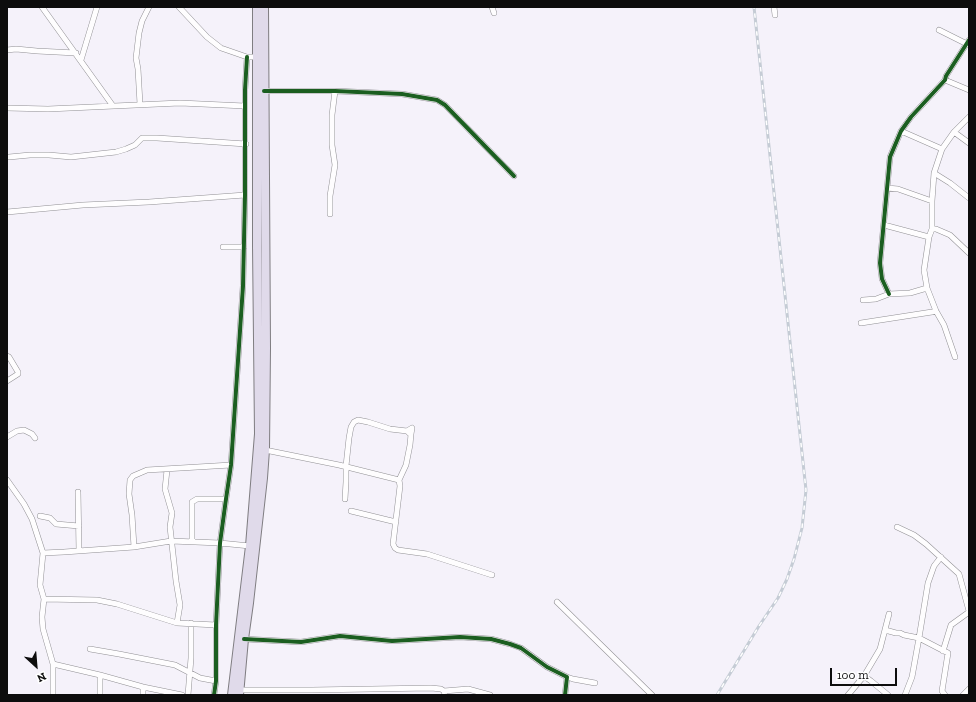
<!DOCTYPE html>
<html>
<head>
<meta charset="utf-8">
<style>
  body { margin:0 }
  #map { position:relative; width:976px; height:702px; overflow:hidden; background:#f5f2fa; font-family:"Zilla Slab",serif }
  canvas { display:block }
  .frame { position:absolute; inset:0; border:8px solid #0d0d0d; pointer-events:none }
  .north { position:absolute; left:16px; top:646px; width:40px; height:40px; -webkit-text-stroke:3px #fff; paint-order:stroke; rotate:154deg; font-size:11px; font-weight:700; line-height:16px; text-align:center; color:#0d0d0d }
  .north::after { content:''; display:block; margin:auto; width:14px; height:18px; background:#0d0d0d; clip-path:polygon(50% 0,100% 100%,50% 72%,0 100%) }
  .scale { position:absolute; left:830px; top:668px; width:67px; height:18px; box-sizing:border-box; border:2px solid #0d0d0d; border-top:0; padding-left:5px; font-size:12px; line-height:14px; white-space:nowrap; color:#0d0d0d; -webkit-text-stroke:3px #fff; paint-order:stroke }
</style>
</head>
<body>
<div id="map">
<canvas width="976" height="702"></canvas>
<div class="frame"></div>
<div class="north">N</div>
<div class="scale">100 m</div>
</div>
<script>
const ctx = document.querySelector('canvas').getContext('2d');
ctx.lineJoin = 'round';
function poly(rows) {
  const path = new Path2D();
  for (const r of rows) {
    path.moveTo(r[0], r[1]);
    for (let i = 2; i < r.length; i += 2) path.lineTo(r[i], r[i + 1]);
  }
  return path;
}
function stroke(path, color, width, dash) {
  ctx.strokeStyle = color;
  ctx.lineWidth = width;
  ctx.lineCap = dash ? 'butt' : 'round';
  ctx.setLineDash(dash || []);
  ctx.stroke(path);
}
const minor = poly([
  [42,7,113,106],
  [179,7,207,37,221,48,247,57,257,57],
  [492,7,494,13],
  [774,7,775,15],
  [939,30,969,45],
  [7,50,16,49,37,51,76,53],
  [81,60,97,7],
  [945,80,969,90],
  [264,91,335,91,402,94,437,100,445,105,514,176],
  [140,104,138,69,136,58,139,33,142,21,149,7],
  [7,108,48,109,180,103,245,106],
  [901,131,942,149,934,173,932,201,932,229,929,237,924,270,927,288,936,311,944,325,955,357],
  [954,132,969,143],
  [942,149,954,132,969,117],
  [9,157,30,155,49,155,71,157,116,152,126,149,135,145,142,138,157,138,246,144],
  [934,173,950,183,969,198],
  [887,188,898,189,932,201],
  [7,212,83,205,149,202,245,195],
  [330,214,330,196,335,165,332,145,332,115,335,91],
  [884,225,929,237],
  [932,229,936,229,950,235,969,253],
  [223,247,244,247],
  [889,294,882,279,880,263,890,157,901,131,911,117,945,80,946,76,969,40],
  [863,300,876,299,889,294,910,293,927,288],
  [861,323,932,312,936,311],
  [7,356,9,357,18,372,18,374,7,381],
  [407,431,412,428,411,434],
  [7,437,17,431,24,430,32,434,35,438],
  [265,450,339,465,399,480,400,486,393,544,395,548,398,550,427,554,492,575],
  [167,470,165,489,172,513,170,527,176,581,180,605,177,623],
  [7,480,24,504,32,519,43,553,40,585,44,599,42,617,43,629,53,664,53,695],
  [78,492,79,551],
  [345,499,346,482,346,466,349,438,351,427,354,422,358,420,368,422,390,429,407,431,409,433,411,434,410,445,406,465,399,480],
  [351,511,396,522],
  [40,516,50,518,56,524,79,526],
  [897,527,914,535,926,544,959,574,969,611],
  [192,541,192,502,197,499,226,499],
  [134,547,132,515,129,494,130,480,133,476,147,470,231,465],
  [43,553,64,552,134,547,171,541,220,543,250,546],
  [44,599,97,600,117,604,177,623,216,625],
  [557,602,652,695],
  [885,630,896,633,900,633,904,635,919,638,948,653,942,691,945,695],
  [244,639,301,642,340,636,392,641,460,637,491,639,510,644,521,648,547,667,567,677,565,695],
  [90,649,119,654,175,665,200,678,216,681],
  [943,651,951,625,969,612],
  [53,664,100,675,143,687,182,695],
  [100,675,100,695],
  [864,676,871,681,888,695],
  [567,677,573,679,595,683],
  [143,687,143,695],
  [240,690,312,690,431,688,441,689,444,691,445,695],
  [444,691,468,689,490,695],
  [188,695,191,658,191,623],
  [214,695,216,681,216,625,220,543,226,499,231,465,243,286,245,195,245,90,247,57],
  [848,695,864,676,880,649,889,614],
  [905,695,912,677,919,638,928,583,934,566,941,557],
  [963,695,969,689]
]);
const primary = poly([
  [232,695,250,546,259,434,257,246,257,7],
  [239,695,244,639,249,603,263,478,265,450,266,348,264,7]
]);
const rail = poly([
  [717,695,759,626,778,598,787,579,794,559,802,528,806,490,754,7]
]);
const cycleway = poly([
  [264,91,335,91,402,94,437,100,445,105,514,176],
  [889,294,882,279,880,263,890,157,901,131,911,117,945,80,946,76,969,40],
  [244,639,301,642,340,636,392,641,460,637,491,639,510,644,521,648,547,667,567,677,565,695],
  [214,695,216,681,216,625,220,543,226,499,231,465,243,286,245,195,245,90,247,57]
]);
stroke(minor, '#919094', 6);
stroke(primary, '#7f7d81', 10);
stroke(minor, '#fefdfe', 5);
stroke(primary, '#e0daea', 8);
stroke(rail, '#c5ccd5', 3);
stroke(rail, '#fff', 1.5, [4.5]);
stroke(cycleway, '#1b5e20', 4);
</script>
</body>
</html>
